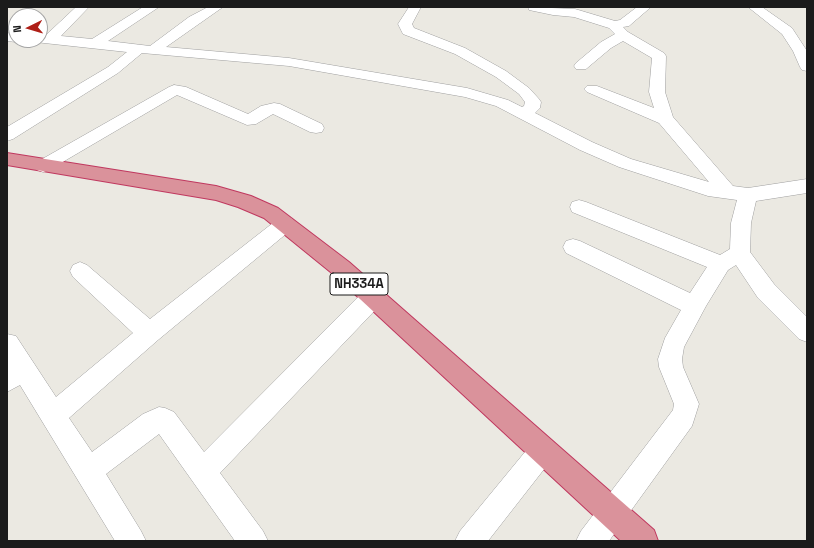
<!DOCTYPE html>
<html>
<head>
<meta charset="utf-8">
<style>
  body { margin:0 }
  #map { position:relative; width:814px; height:548px; overflow:hidden; background:#ebe9e2; font-family:"Space Grotesk",sans-serif }
  canvas { display:block }
  .frame { position:absolute; inset:0; border:8px solid #1b1b1b; pointer-events:none }
  .north { position:absolute; left:8px; top:8px; width:40px; height:40px; box-sizing:border-box; background:#fff; border:1px solid #a4a4a4; border-radius:50%; rotate:265deg; font-size:11px; font-weight:700; line-height:16px; text-align:center; color:#1b1b1b }
  .north::after { content:''; display:block; margin:auto; width:14px; height:18px; background:#af1f17; clip-path:polygon(50% 0,100% 100%,50% 72%,0 100%) }
</style>
</head>
<body>
<div id="map">
<canvas width="814" height="548"></canvas>
<div class="frame"></div>
<div class="north">N</div>
</div>
<script>
const ctx = document.querySelector('canvas').getContext('2d');
ctx.lineJoin = 'round';
function poly(rows) {
  const path = new Path2D();
  for (const r of rows) {
    path.moveTo(r[0], r[1]);
    for (let i = 2; i < r.length; i += 2) path.lineTo(r[i], r[i + 1]);
  }
  return path;
}
function stroke(path, color, width, dash) {
  ctx.strokeStyle = color;
  ctx.lineWidth = width;
  ctx.lineCap = dash ? 'butt' : 'round';
  ctx.setLineDash(dash || []);
  ctx.stroke(path);
}
function fillPath(path, color) {
  ctx.fillStyle = color;
  ctx.fill(path, 'evenodd');
}
function drawText(font, color, halo, rows, align = 'center') {
  ctx.font = font + ' "Space Grotesk",sans-serif';
  ctx.lineWidth = 4;
  ctx.setLineDash([]);
  ctx.textBaseline = 'middle';
  ctx.strokeStyle = halo;
  ctx.fillStyle = color;
  for (const [text, x, y, turn = 0] of rows) {
    ctx.save();
    ctx.translate(x, y);
    ctx.rotate((+turn || 0) * Math.PI / 180);
    ctx.textAlign = isNaN(turn) ? turn : align;
    if (halo) ctx.strokeText(text, 0, 0);
    ctx.fillText(text, 0, 0);
    ctx.restore();
  }
}
const minor = poly([
  [76,7,89,7,61,36,92,39,143,7,159,7,108,41,150,46,189,17,208,7,223,7,166,47,289,58,467,88,508,100,522,107,524,106,525,102,519,94,496,77,455,54,403,34,398,24,409,7,421,7,412,24,414,28,465,48,506,71,529,88,539,99,541,102,540,108,535,113,592,142,631,159,709,182,659,123,587,92,584,89,587,86,597,86,654,108,649,92,652,58,623,41,611,48,586,69,576,69,574,66,576,63,601,42,615,34,609,28,574,17,553,15,529,10,528,7,575,9,615,21,620,20,637,7,651,7,629,26,623,27,628,32,664,53,666,56,665,92,673,117,733,186,748,188,807,179,807,193,756,201,751,223,750,252,774,284,807,317,807,342,799,339,758,298,736,265,728,270,706,306,684,347,682,359,683,367,699,404,692,426,609,541,576,541,581,531,673,410,674,404,659,367,658,359,665,338,681,310,566,253,563,247,566,241,573,239,580,241,690,293,707,267,572,212,570,207,572,202,579,200,586,202,720,255,730,249,731,223,737,200,708,196,619,167,580,150,496,106,465,97,289,66,142,53,118,73,13,139,7,141,7,127,108,67,127,52,35,42,34,40,40,40,40,35,46,35,76,7],
  [748,7,762,7,792,28,807,51,807,71,802,70,800,67,793,51,782,34,748,7],
  [7,33,16,34,16,40,21,40,16,42,7,41,7,33],
  [174,85,186,87,248,114,261,106,274,103,280,104,322,124,324,128,322,132,316,133,310,132,273,114,256,124,247,125,177,95,49,170,43,172,37,170,34,166,37,162,169,87,174,85],
  [285,216,292,219,295,224,292,229,158,340,69,418,92,452,143,414,159,407,165,408,174,412,204,452,365,290,373,288,381,290,384,297,381,304,220,473,263,531,268,541,235,541,159,434,106,474,141,531,146,541,115,541,20,385,7,392,7,334,16,336,56,397,133,333,73,277,70,271,73,265,80,262,87,265,150,319,278,219,285,216],
  [543,437,552,441,556,450,552,459,488,541,455,541,460,531,534,441,543,437]
]);
const highway = poly([
  [7,153,216,186,251,196,278,208,349,262,654,530,658,541,621,541,333,274,264,218,238,207,216,200,7,165,7,153]
]);
const shields = [
  [359,284,58]
];
const shieldNames = [
  ["NH334A",359,284]
];
stroke(minor, '#9f9f9f', 1);
stroke(highway, '#c0385f', 2);
fillPath(minor, '#fff');
fillPath(highway, '#da929b');
for (const [x, y, w] of shields) {
  const box = new Path2D();
  box.roundRect(x - w / 2, y - 11, w, 22, 3);
  ctx.fillStyle = '#fff';
  ctx.fill(box);
  stroke(box, '#1b1b1b', 1);
}
drawText('bold 13px', '#1b1b1b', null, shieldNames);
</script>
</body>
</html>
